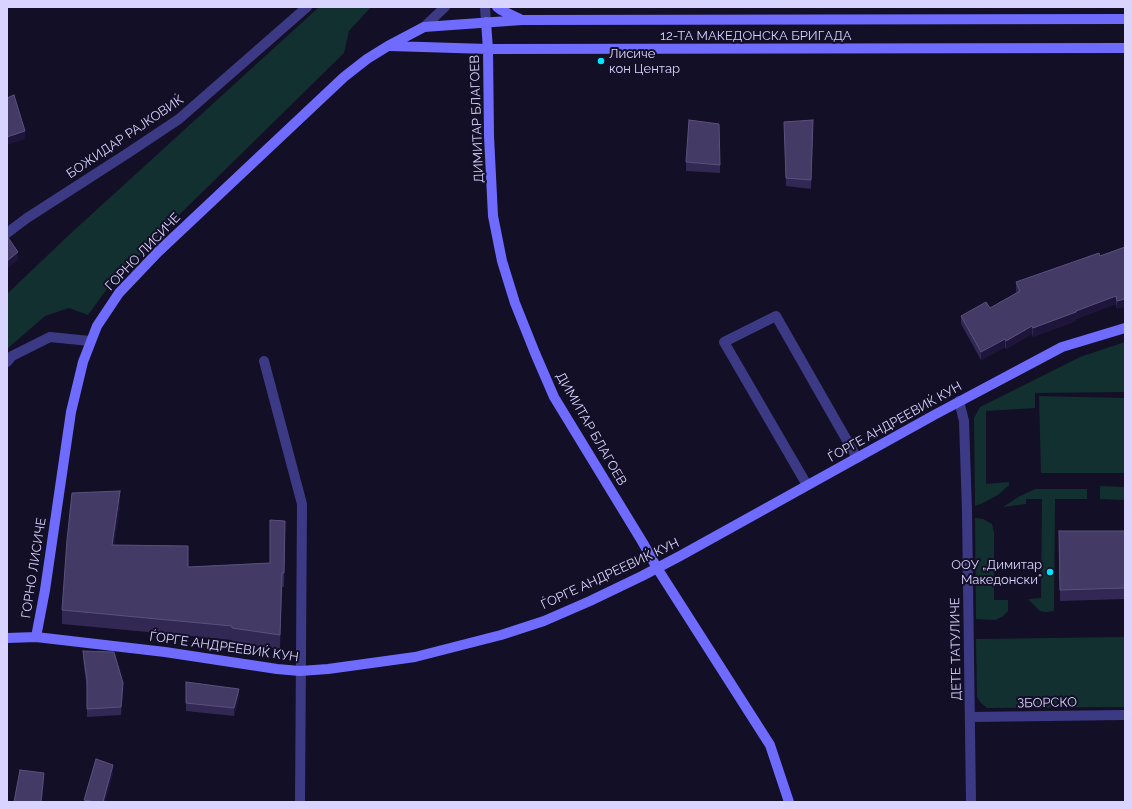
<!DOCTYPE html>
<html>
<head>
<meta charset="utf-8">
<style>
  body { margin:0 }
  #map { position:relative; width:1132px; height:809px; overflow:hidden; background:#130f26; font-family:Raleway,sans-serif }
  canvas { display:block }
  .frame { position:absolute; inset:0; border:8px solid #d9d4ff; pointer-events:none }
</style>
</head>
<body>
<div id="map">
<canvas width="1132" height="809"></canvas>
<div class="frame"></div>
</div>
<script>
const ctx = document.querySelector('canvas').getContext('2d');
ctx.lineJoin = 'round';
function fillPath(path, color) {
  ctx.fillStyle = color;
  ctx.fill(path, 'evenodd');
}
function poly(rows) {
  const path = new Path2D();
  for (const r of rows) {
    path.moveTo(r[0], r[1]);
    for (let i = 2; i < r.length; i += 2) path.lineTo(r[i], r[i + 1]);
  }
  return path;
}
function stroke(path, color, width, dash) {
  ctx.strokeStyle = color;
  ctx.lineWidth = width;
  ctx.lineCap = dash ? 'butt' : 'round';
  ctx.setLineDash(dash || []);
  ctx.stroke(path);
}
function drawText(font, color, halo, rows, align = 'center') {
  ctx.font = font + ' Raleway,sans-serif';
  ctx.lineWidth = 4;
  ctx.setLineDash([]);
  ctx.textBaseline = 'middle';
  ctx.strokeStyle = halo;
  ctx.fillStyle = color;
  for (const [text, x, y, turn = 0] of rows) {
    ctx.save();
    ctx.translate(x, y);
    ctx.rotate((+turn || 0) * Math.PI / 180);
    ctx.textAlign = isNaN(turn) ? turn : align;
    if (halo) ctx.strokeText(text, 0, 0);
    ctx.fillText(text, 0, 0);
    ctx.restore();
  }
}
const green = poly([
  [319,7,371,7,349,31,344,53,180,214,107,289,88,315,69,308,45,316,7,349,7,294,70,234],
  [1125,342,1125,392,1035,393,1035,408,986,411,986,484,1009,482,1009,485,998,495,981,504,975,506,974,418,980,407,1080,357],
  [1039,396,1125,398,1125,473,1041,473],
  [1100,486,1125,487,1125,500,1100,499],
  [1035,489,1087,489,1087,499,1055,499,1054,611,1046,612,1040,611,1028,599,1041,598,1042,499,1026,499,1026,504,1003,507,1020,496],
  [975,518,983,519,992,524,994,532,994,600,1008,600,1008,611,1002,617,995,620,976,619],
  [1125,637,1125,707,987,708,981,703,977,697,976,639]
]);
const street = poly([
  [485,7,486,22],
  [424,27,445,7],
  [7,233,27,218,128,153,179,119,307,7],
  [264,361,302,504,300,802],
  [7,362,12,356,50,337,90,341],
  [959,401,964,421,967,511,971,802],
  [807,485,724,342,776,316,857,458],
  [970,717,1125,715]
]);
const secondary = poly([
  [497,7,501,10,520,19],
  [486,22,488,49,489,136,493,216,502,261,515,303,535,353,554,397,643,543,657,568,770,745,789,802],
  [390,46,488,49,1125,48],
  [36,637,45,590,71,412,83,362,97,326,119,293,158,252,344,77,367,59,388,46,424,27,522,20,1125,19],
  [7,638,36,637,165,652,277,669,300,671,328,669,415,657,501,635,544,621,590,601,642,576,680,556,936,414,1062,347,1125,328]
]);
const wall = poly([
  [813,129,811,189,786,186,784,130],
  [686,162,720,165,720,173,686,171],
  [1125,247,1117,309,1116,304,1076,319,1076,321,1033,337,1032,334,1006,349,1005,347,981,360,961,324,961,316,990,308,1017,293,1016,291,1016,282,1100,256],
  [120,505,114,545,188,567,270,563,285,536,284,587,282,587,280,649,232,643,232,640,62,624,62,610],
  [1059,531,1125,531,1125,599,1060,601],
  [83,651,123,691,121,715,87,717,87,689,83,659],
  [186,682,239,697,234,716,186,711],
  [113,773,105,802,84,802,84,800]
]);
const shadedWall = poly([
  [25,131,25,139,7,145,7,137],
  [18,252,18,260,7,269,7,261],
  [1116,296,1116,304,1076,319,1076,321,1033,337,1033,328,1076,311],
  [1125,299,1125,307,1117,309,1117,301],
  [1032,326,1032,334,1006,349,1006,341],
  [1005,339,1005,347,981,360,981,352],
  [120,491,120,505,112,559,112,545],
  [285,521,285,536,284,587,284,573],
  [282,573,282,587,280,649,280,635],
  [123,683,123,691,121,715,121,707],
  [239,689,239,697,234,716,234,708],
  [113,765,113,773,105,802,103,802],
  [44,773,44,781,42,802,41,802]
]);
const building = poly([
  [14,95,25,131,7,137,7,98,14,95],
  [689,120,719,124,720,165,686,162,689,120],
  [813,120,811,180,786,178,784,122,813,120],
  [7,236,18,252,7,261,7,236],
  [1125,247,1125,299,1117,301,1116,296,1076,311,1076,312,1033,328,1032,326,1006,341,1005,339,981,352,961,316,986,302,990,308,1020,291,1016,282,1099,253,1100,256,1125,247],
  [120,491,112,545,188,546,188,567,270,563,270,520,285,521,284,573,282,573,280,635,232,628,232,626,62,610,67,540,72,493,120,491],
  [1059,531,1125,531,1125,588,1060,590,1059,531],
  [83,651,114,652,123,683,121,707,87,709,87,680,83,651],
  [186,682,239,689,234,708,186,703,186,682],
  [96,759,113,765,103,802,95,802,84,800,96,759],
  [20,770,44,773,41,802,14,802,20,770]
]);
const markers = [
  [601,61,4,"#00e5ff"],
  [1050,572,4,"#00e5ff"]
];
const streetNames = [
  ["12-ТА МАКЕДОНСКА БРИГАДА",756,36],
  ["ДИМИТАР БЛАГОЕВ",477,119,-92],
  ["БОЖИДАР РАЈКОВИЌ",125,137,-34],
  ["ГОРНО ЛИСИЧЕ",143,252,-46],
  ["ЃОРГЕ АНДРЕЕВИЌ КУН",895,422,-29],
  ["ДИМИТАР БЛАГОЕВ",591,429,60],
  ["ГОРНО ЛИСИЧЕ",34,568,-81],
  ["ЃОРГЕ АНДРЕЕВИЌ КУН",610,574,-25],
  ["ЃОРГЕ АНДРЕЕВИЌ КУН",224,647,8],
  ["ДЕТЕ ТАТУЛИЧЕ",956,649,-91],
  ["ЗБОРСКО",1047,703,-1]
];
const poiNames = [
  ["Лисиче",609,54],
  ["кон Центар",609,69],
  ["ООУ „Димитар",1042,565,"right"],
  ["Македонски“",1042,580,"right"]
];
fillPath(green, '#12302f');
stroke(street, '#3d3a85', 10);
stroke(secondary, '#6f6bff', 10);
fillPath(wall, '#312854');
fillPath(shadedWall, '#1d163a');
fillPath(building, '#433a66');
stroke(building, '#5a527e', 1);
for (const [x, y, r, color] of markers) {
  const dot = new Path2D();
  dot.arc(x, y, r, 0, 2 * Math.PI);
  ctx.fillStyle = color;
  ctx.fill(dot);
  stroke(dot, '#130f26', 1.5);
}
drawText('13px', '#d9d4ff', '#130f26', streetNames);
drawText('13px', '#d9d4ff', '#130f26', poiNames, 'left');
</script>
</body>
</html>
